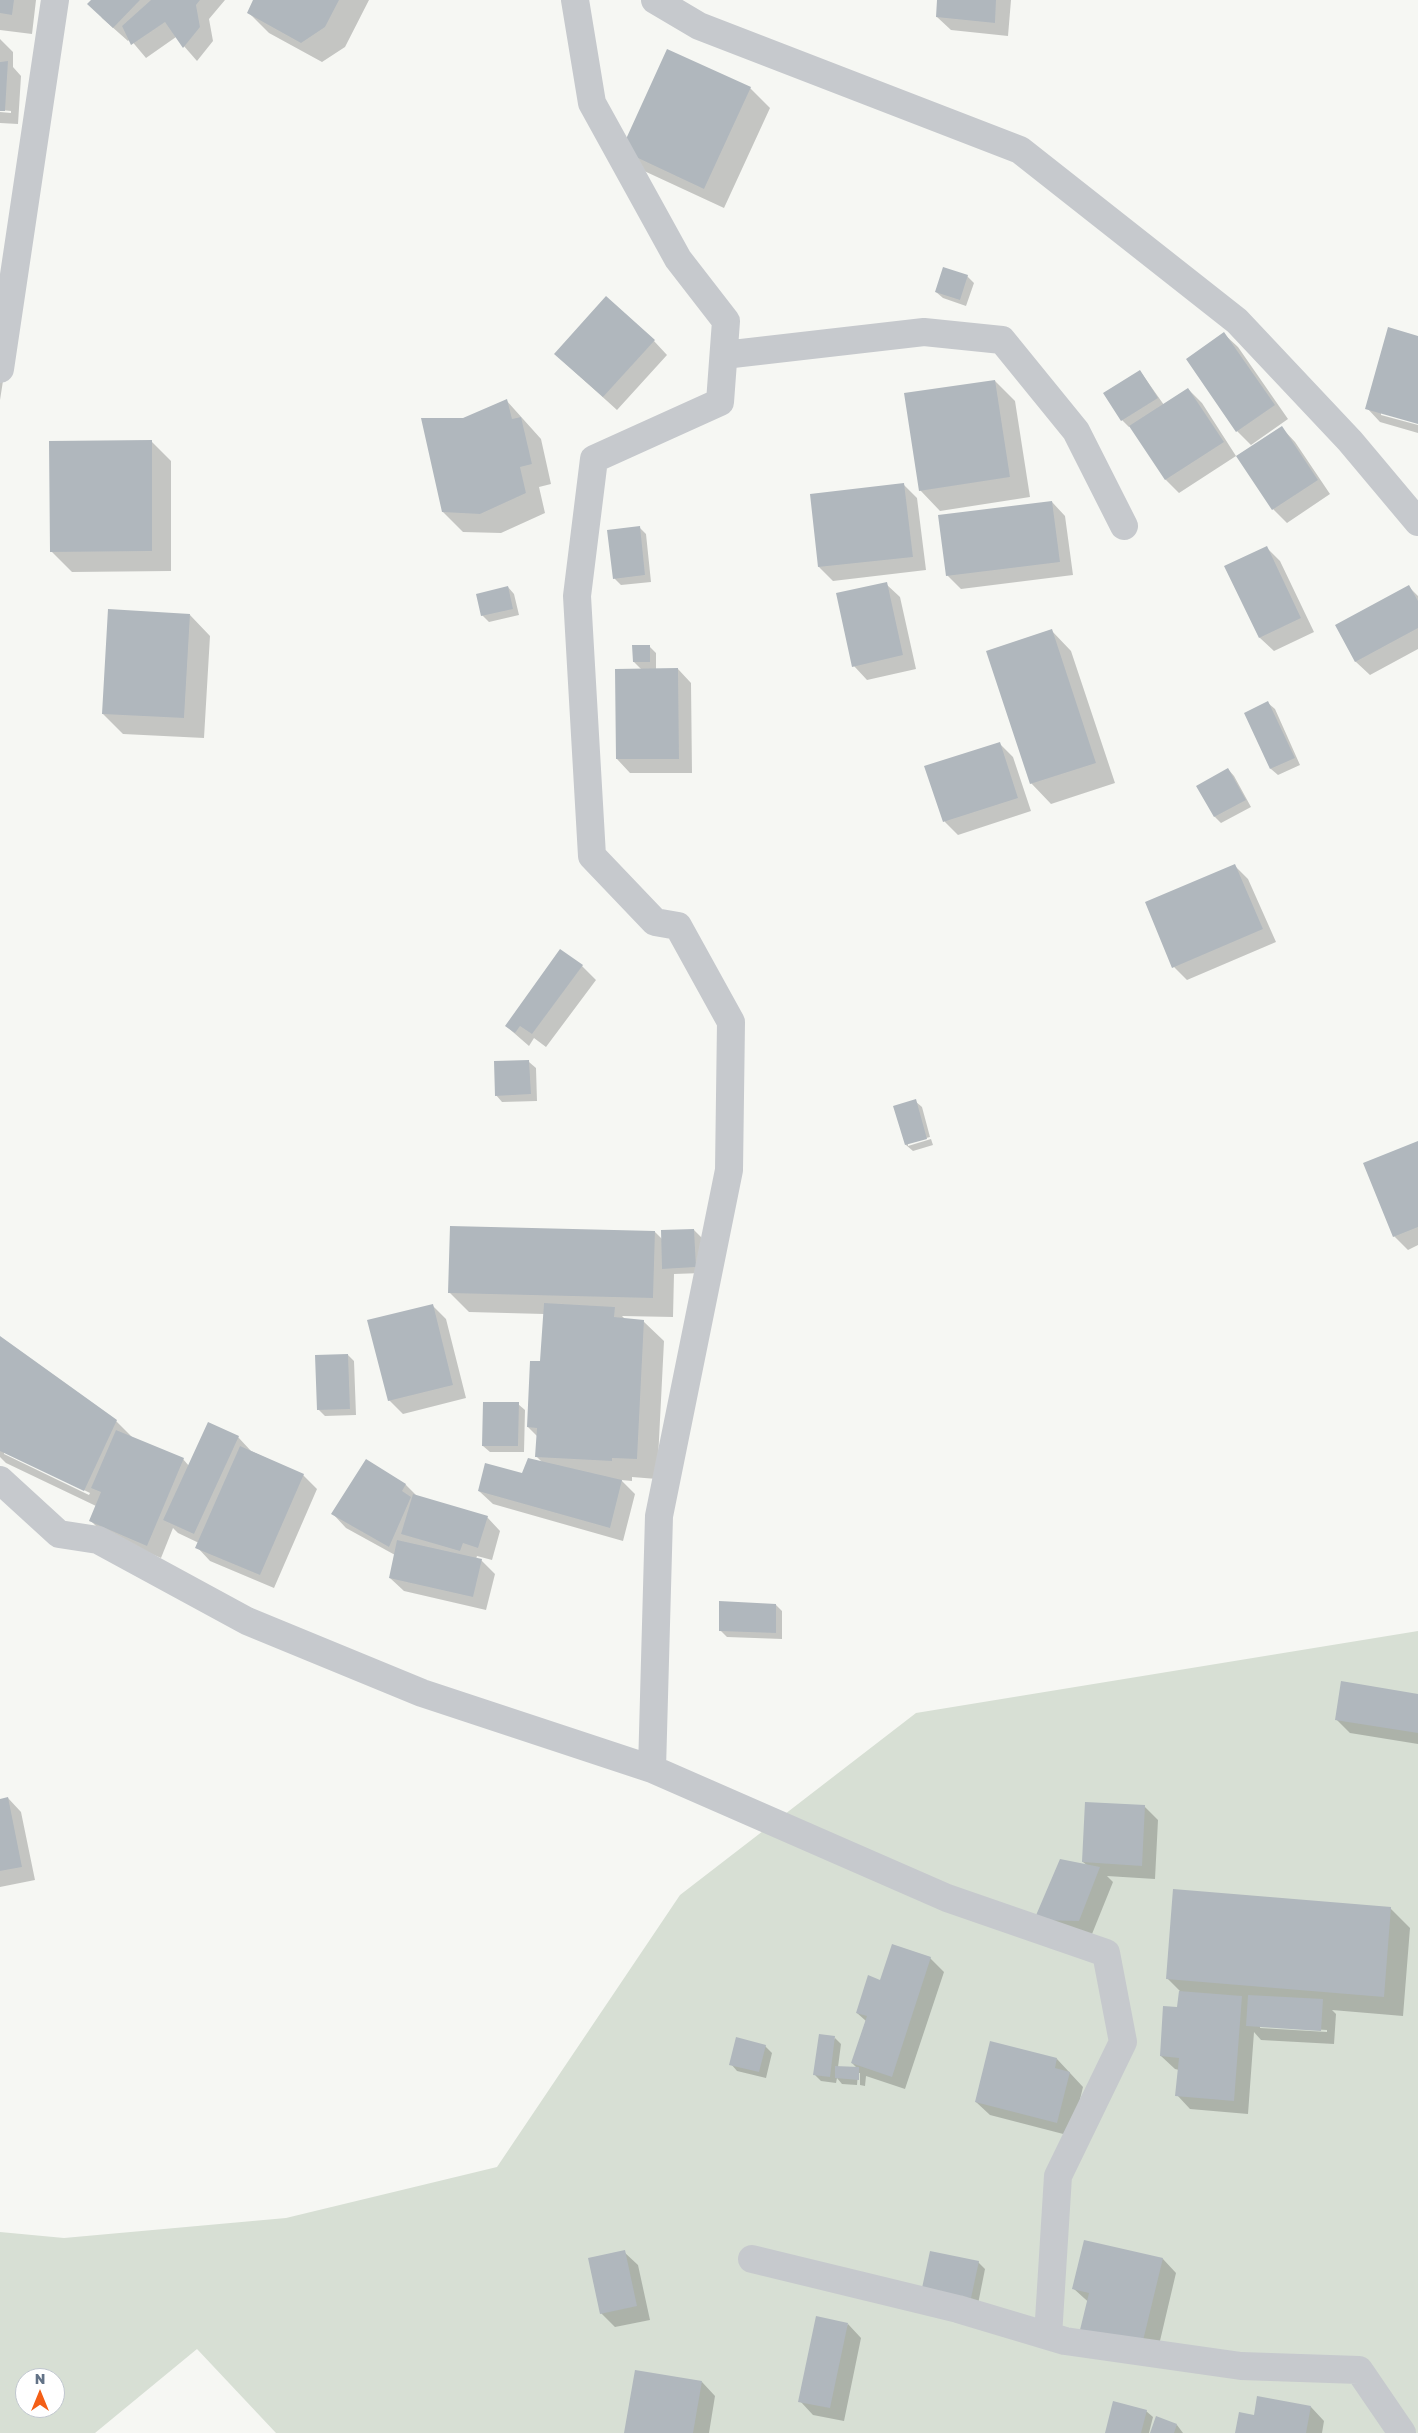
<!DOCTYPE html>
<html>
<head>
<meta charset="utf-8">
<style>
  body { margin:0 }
  #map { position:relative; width:1418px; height:2433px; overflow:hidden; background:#f6f7f3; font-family:"Golos Text",sans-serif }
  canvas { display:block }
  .north { position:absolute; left:15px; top:2368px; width:50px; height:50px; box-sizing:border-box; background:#fff; border:1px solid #c1c7cf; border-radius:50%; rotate:0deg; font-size:14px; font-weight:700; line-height:20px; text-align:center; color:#637387 }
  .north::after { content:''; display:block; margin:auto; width:18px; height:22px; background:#f45f16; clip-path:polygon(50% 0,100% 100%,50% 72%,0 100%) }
</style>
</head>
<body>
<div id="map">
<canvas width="1418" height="2433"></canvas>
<div class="north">N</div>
</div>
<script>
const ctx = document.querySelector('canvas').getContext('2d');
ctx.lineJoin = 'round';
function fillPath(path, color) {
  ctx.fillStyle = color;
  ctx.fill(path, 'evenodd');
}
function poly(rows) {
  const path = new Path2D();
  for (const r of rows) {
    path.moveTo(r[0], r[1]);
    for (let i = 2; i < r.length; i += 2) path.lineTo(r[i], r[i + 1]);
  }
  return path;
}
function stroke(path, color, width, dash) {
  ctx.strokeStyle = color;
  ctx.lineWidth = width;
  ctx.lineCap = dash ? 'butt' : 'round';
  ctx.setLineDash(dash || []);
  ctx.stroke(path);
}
const green = poly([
  [1418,1631,1418,2433,276,2433,197,2349,95,2433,0,2433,0,2232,64,2238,286,2218,497,2167,680,1895,916,1713],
  [25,2378,55,2378,55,2408,25,2408]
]);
const shadow = poly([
  [0,0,36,0,32,34,0,30],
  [93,0,225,0,209,19,213,41,197,61,176,37,146,58,130,39,128,41,102,18],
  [255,0,369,0,345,47,322,62,269,33,249,13],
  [939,0,1011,0,1008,36,951,30,937,17],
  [0,39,13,52,13,67,21,76,18,124,0,123,0,112,11,113,11,111,0,110],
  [750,88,770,108,724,208,642,170,622,150],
  [967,276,974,283,966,306,943,298,936,292],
  [1224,334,1238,347,1288,419,1251,445,1237,431,1188,360],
  [1418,337,1418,422,1381,412,1381,415,1418,425,1418,433,1380,422,1367,408],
  [654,341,667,355,617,410,555,354],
  [1140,371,1164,405,1188,389,1202,403,1236,456,1179,493,1166,480,1130,426,1129,427,1122,420],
  [0,377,3,381,0,400],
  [995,381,1015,401,1030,497,940,511,920,490],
  [506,400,541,439,551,484,539,487,545,513,501,533,463,532,443,512,463,419],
  [1282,428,1295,442,1330,494,1287,523,1273,509],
  [151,441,171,461,171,571,72,572,51,551],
  [903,484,917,498,926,570,833,581,819,567,811,495],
  [1052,502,1065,516,1073,575,961,589,947,575],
  [639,527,646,534,651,582,621,585,615,579,608,531],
  [1267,548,1280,561,1314,632,1274,651,1260,638,1226,567],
  [886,584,900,597,916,669,867,680,854,666],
  [508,587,514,594,519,615,489,622,482,615],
  [1409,587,1418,596,1418,649,1370,675,1356,662,1337,625],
  [190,615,210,636,204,738,123,734,103,714],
  [1051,630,1071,651,1115,783,1051,804,1031,783],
  [649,646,656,653,656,669,678,669,691,683,692,773,630,773,617,759,642,670,634,662],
  [1268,703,1275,709,1300,765,1278,775,1271,769],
  [999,743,1013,757,1031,811,958,835,945,822,926,767],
  [1228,769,1234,776,1251,807,1221,823,1215,817,1198,786],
  [1235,866,1248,879,1276,942,1187,980,1174,967],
  [560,951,582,966,596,980,546,1047,534,1038,529,1046,506,1026],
  [529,1062,536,1068,537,1101,502,1102,496,1095],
  [915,1101,922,1107,930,1137,908,1143,908,1146,931,1139,933,1145,913,1151,906,1145,894,1107],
  [1418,1142,1418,1245,1408,1250,1394,1236],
  [694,1230,701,1237,702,1273,674,1274,673,1317,622,1316,626,1320,643,1321,664,1341,657,1479,632,1477,632,1481,621,1480,635,1494,623,1541,493,1504,479,1491,523,1475,542,1462,536,1456,538,1437,528,1427,541,1363,544,1314,469,1312,449,1292,655,1232,663,1240],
  [432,1305,446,1319,466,1398,403,1414,389,1400],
  [0,1337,116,1421,134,1439,183,1459,189,1466,238,1437,251,1451,303,1475,317,1489,274,1588,210,1561,197,1547,199,1543,178,1533,173,1528,161,1558,104,1534,90,1520,96,1506,6,1463,0,1457],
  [4,1451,90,1493,89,1495,4,1454],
  [348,1355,354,1361,356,1415,325,1416,318,1409],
  [518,1404,525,1410,524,1452,490,1452,483,1446],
  [366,1461,406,1485,417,1496,487,1517,500,1531,492,1560,477,1556,476,1559,481,1560,495,1574,486,1610,404,1591,390,1578,395,1555,346,1528,333,1514],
  [776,1605,782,1611,782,1639,727,1637,720,1630],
  [1418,1695,1418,1744,1350,1733,1336,1719],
  [8,1798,21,1812,35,1880,0,1887,0,1800],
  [1144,1806,1158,1820,1155,1879,1107,1876,1113,1882,1092,1934,1036,1920,1088,1866,1083,1862],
  [1390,1908,1410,1928,1403,2016,1332,2010,1336,2014,1334,2044,1261,2040,1254,2032,1248,2114,1190,2109,1177,2095,1179,2070,1175,2069,1161,2056,1179,2008,1180,1991,1167,1978],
  [1260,2026,1327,2030,1327,2032,1260,2028],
  [930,1958,944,1972,905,2089,866,2076,865,2086,860,2085,860,2073,858,2073,857,2085,842,2084,837,2078,836,2083,821,2081,815,2075,835,2038,841,2044,838,2067,858,2069,852,2063,866,2021,857,2013,881,1981],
  [765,2046,772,2053,766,2078,737,2071,731,2064],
  [1057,2059,1083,2087,1071,2136,990,2115,976,2102],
  [624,2252,638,2265,650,2320,615,2327,601,2313],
  [1163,2259,1176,2273,1155,2362,1074,2289],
  [978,2262,985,2269,978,2304,923,2288],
  [848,2324,861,2338,844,2421,813,2415,800,2401],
  [702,2382,715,2396,709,2433,625,2433],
  [1311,2407,1324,2421,1322,2433,1236,2433,1255,2416],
  [1146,2411,1153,2417,1149,2433,1107,2433],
  [1177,2425,1183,2433,1151,2433]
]);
const building = poly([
  [0,0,14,0,12,15,0,13],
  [91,0,140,0,113,28,87,4],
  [151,0,200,0,196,5,200,27,183,48,165,22,131,45,122,26],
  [253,0,339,0,325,27,301,43,247,13],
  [937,0,996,0,995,23,936,17],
  [667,49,751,87,704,189,621,150],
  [8,61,5,111,0,111,0,62],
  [943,267,968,275,960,300,935,292],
  [606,296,655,340,603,397,554,354],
  [1388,327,1418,336,1418,424,1365,409],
  [1224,332,1275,405,1236,432,1186,359],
  [1140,370,1158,398,1121,421,1103,393],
  [995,380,1010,477,919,491,904,393],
  [1188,388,1224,442,1165,480,1129,426],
  [507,399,512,419,521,417,532,464,520,467,526,493,480,514,442,512,421,418,463,418],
  [1282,426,1318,480,1272,510,1236,456],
  [152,440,152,551,50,552,49,441],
  [904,483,913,557,818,567,810,494],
  [1052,501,1060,562,946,576,938,515],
  [640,526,645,575,613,579,607,530],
  [1267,546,1301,618,1259,638,1224,566],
  [887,582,903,655,852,667,836,593],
  [1409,585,1418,601,1418,628,1355,662,1335,625],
  [508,586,513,609,481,616,476,594],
  [108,609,190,614,184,718,102,714],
  [1052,629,1096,763,1030,784,986,651],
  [632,645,650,645,650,662,633,662],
  [678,668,679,759,616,759,615,669],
  [1268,701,1295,758,1270,769,1244,713],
  [1000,742,1018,798,943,822,924,766],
  [1228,768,1246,800,1214,817,1196,786],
  [1235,864,1263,929,1172,968,1145,902],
  [560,949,583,965,532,1034,520,1026,515,1033,505,1026],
  [529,1060,531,1094,495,1096,494,1061],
  [916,1099,927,1139,905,1145,893,1106],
  [1418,1141,1418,1227,1393,1237,1363,1163],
  [450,1226,655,1231,653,1298,448,1293],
  [694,1229,696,1267,662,1269,661,1230],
  [544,1303,615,1307,614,1317,644,1320,637,1459,612,1458,612,1461,535,1457,537,1428,527,1427,530,1361,540,1361],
  [433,1304,453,1385,388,1401,367,1320],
  [0,1336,117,1420,84,1491,0,1451],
  [348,1354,350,1409,317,1410,315,1355],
  [483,1402,519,1402,518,1446,482,1446],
  [208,1422,239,1436,194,1534,163,1520],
  [116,1430,184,1458,147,1546,89,1521,101,1492,91,1488],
  [240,1446,304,1474,260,1575,195,1548],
  [528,1458,622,1480,610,1528,478,1491,485,1463,522,1473],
  [366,1459,406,1484,402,1491,411,1497,389,1547,331,1514],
  [413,1494,488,1516,478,1548,463,1543,460,1551,401,1534],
  [397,1540,482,1559,473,1597,389,1578],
  [719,1601,776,1604,776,1633,719,1631],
  [1341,1681,1418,1694,1418,1733,1335,1720],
  [8,1797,22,1867,0,1871,0,1799],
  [1085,1802,1145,1805,1142,1866,1082,1862],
  [1060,1859,1100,1867,1079,1921,1034,1920],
  [1173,1889,1391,1907,1384,1997,1166,1979],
  [892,1944,931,1957,892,2077,851,2063,867,2016,856,2013,868,1975,880,1980],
  [1179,1991,1242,1996,1234,2101,1175,2096,1179,2058,1160,2056,1163,2006,1177,2007],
  [1248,1995,1323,1999,1321,2031,1246,2026],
  [819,2034,835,2036,830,2077,813,2075],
  [736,2037,766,2045,759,2072,729,2065],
  [990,2041,1057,2058,1055,2068,1070,2072,1057,2123,975,2102],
  [835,2066,859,2067,859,2080,835,2078],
  [1084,2240,1163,2258,1141,2349,1079,2334,1089,2293,1072,2289],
  [625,2250,637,2306,600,2314,588,2258],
  [930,2251,979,2261,971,2298,922,2288],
  [816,2316,848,2323,830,2408,798,2402],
  [635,2370,702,2381,693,2433,624,2433],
  [1257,2396,1311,2406,1306,2433,1235,2433,1239,2412,1254,2415],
  [1113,2401,1147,2410,1141,2433,1105,2433],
  [1156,2416,1177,2424,1174,2433,1150,2433]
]);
const street = poly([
  [575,0,592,103,678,259,726,321,720,402,594,459,577,596,592,856,655,922,678,926,731,1022,729,1170,659,1516,652,1769],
  [655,0,699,26,1020,150,1237,321,1350,441,1418,522],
  [724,355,924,332,1002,340,1076,431,1124,526],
  [0,369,55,0],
  [0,1480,59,1534,98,1540,247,1621,422,1693,652,1769,947,1898,1106,1953,1123,2042,1058,2176,1048,2336],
  [752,2259,958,2309,1065,2341,1241,2366,1359,2370,1402,2433]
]);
fillPath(green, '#d7dfd4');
fillPath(shadow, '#0003');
fillPath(building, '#b0b7bd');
stroke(street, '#c6c9cd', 28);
</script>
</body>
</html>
